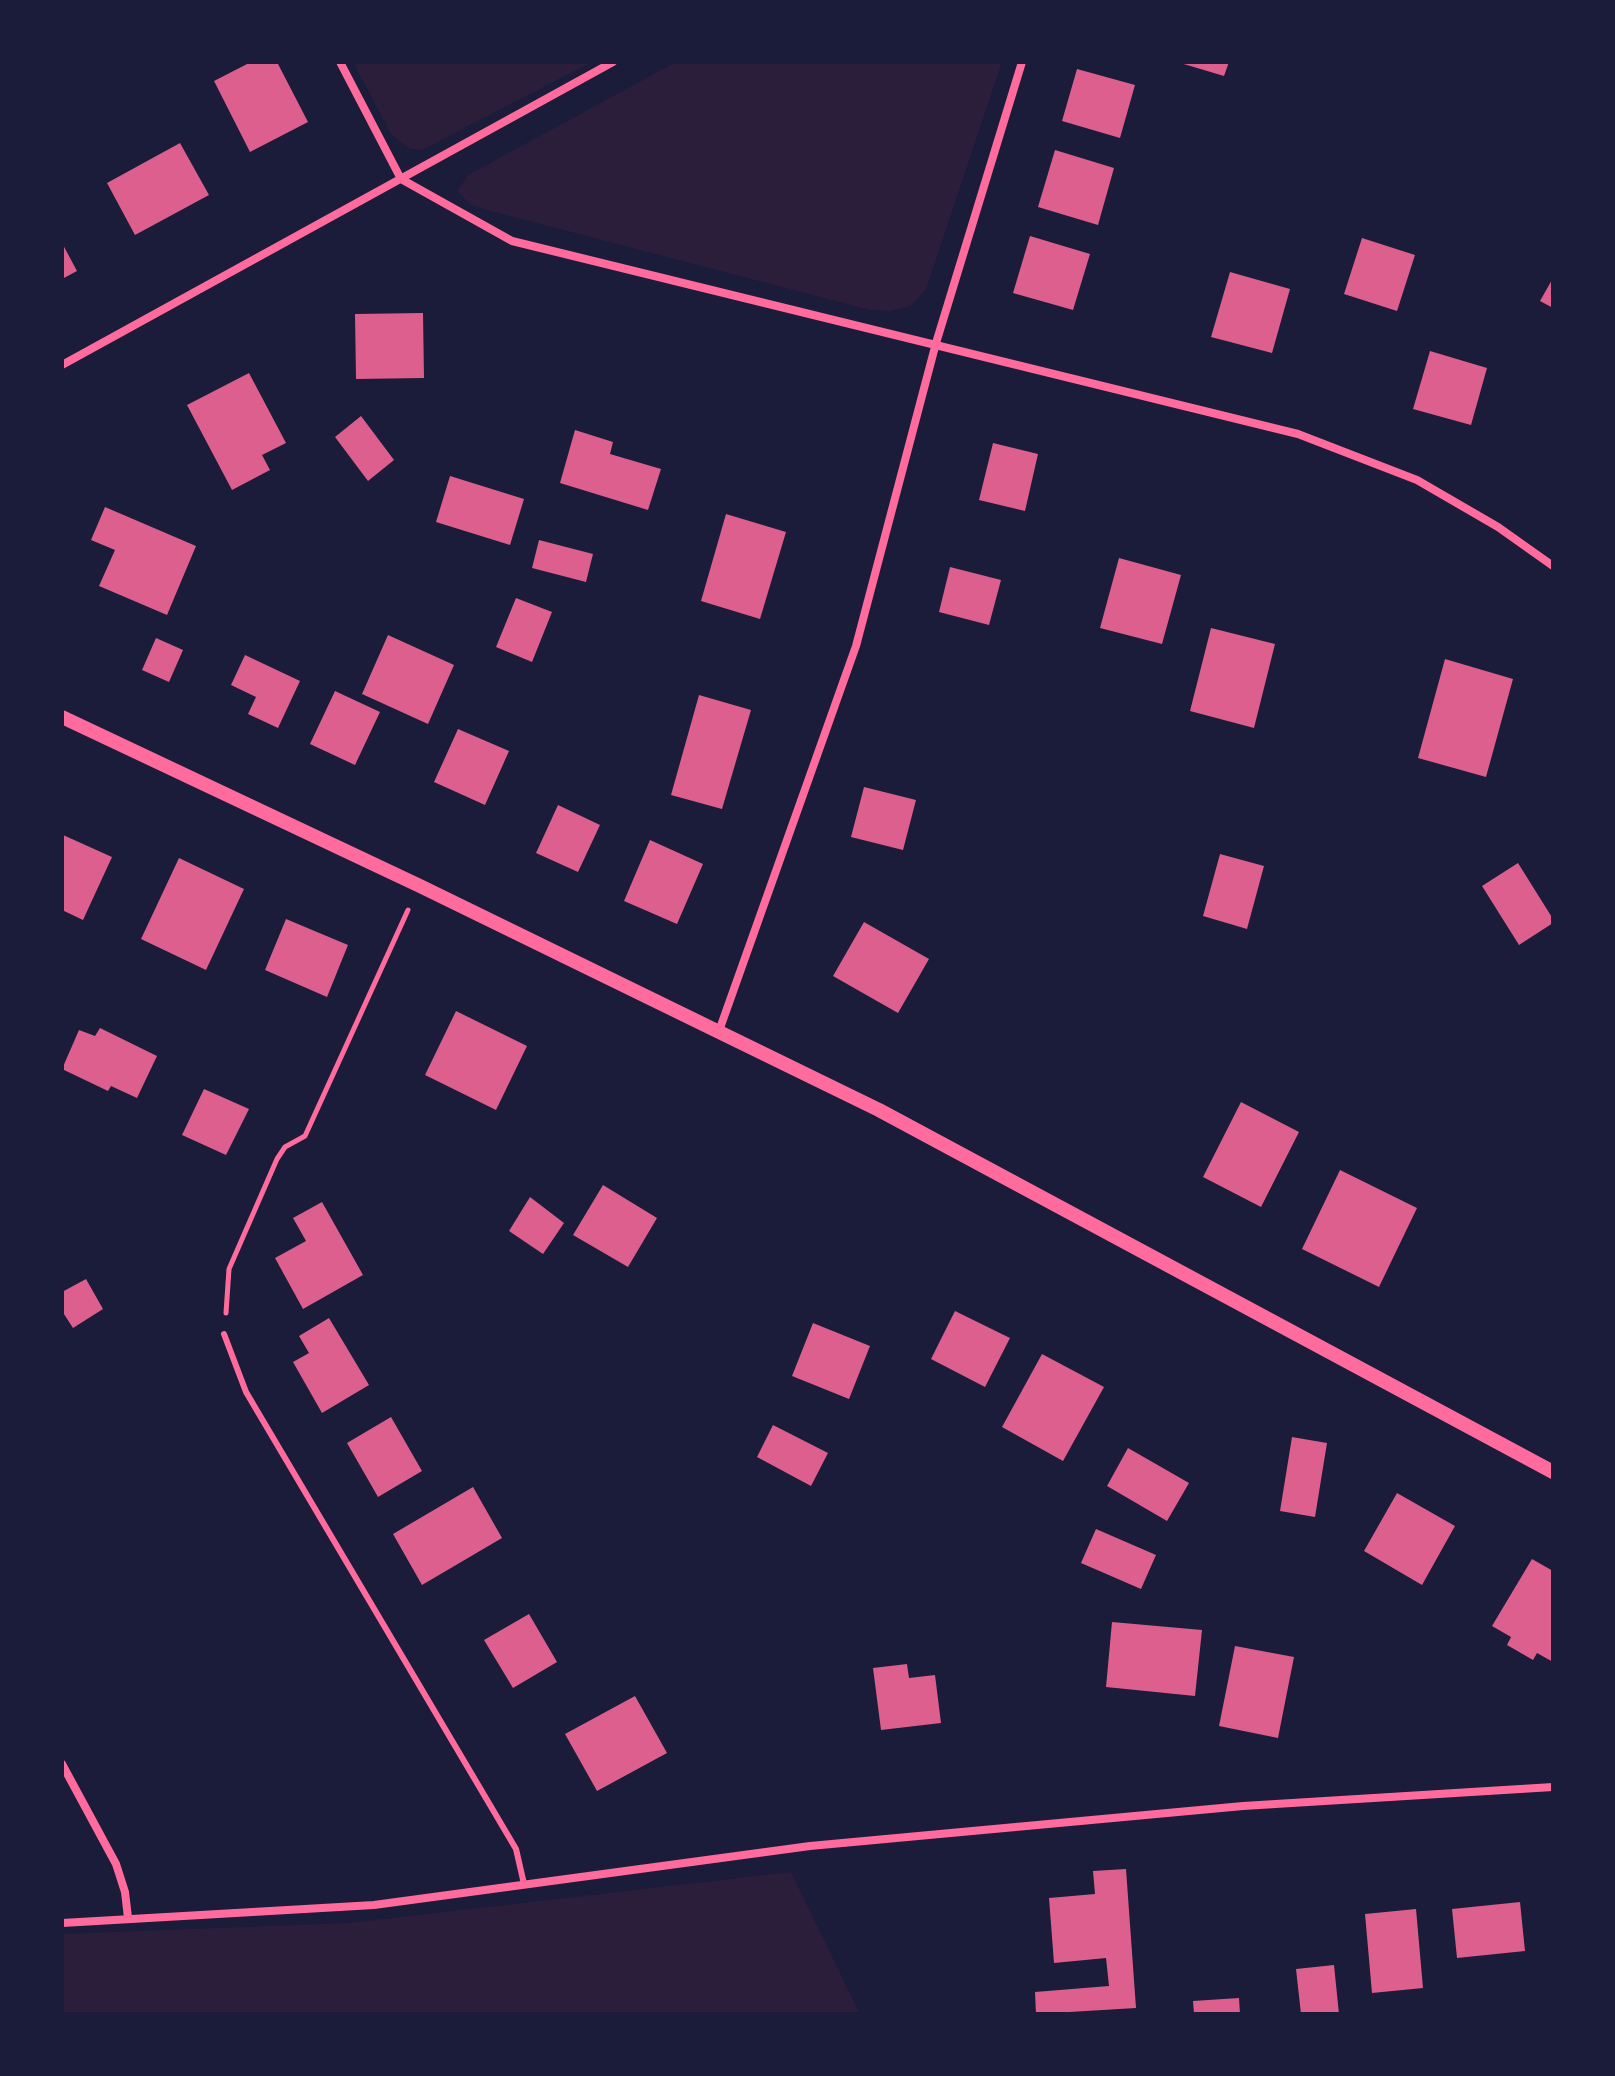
<!DOCTYPE html>
<html>
<head>
<meta charset="utf-8">
<style>
  body { margin:0 }
  #map { position:relative; width:1615px; height:2076px; overflow:hidden; background:#1b1b3a; font-family:"IBM Plex Sans",sans-serif }
  canvas { display:block }
  .frame { position:absolute; inset:0; border:64px solid #1b1b3a; pointer-events:none }
</style>
</head>
<body>
<div id="map">
<canvas width="1615" height="2076"></canvas>
<div class="frame"></div>
</div>
<script>
const ctx = document.querySelector('canvas').getContext('2d');
ctx.lineJoin = 'round';
function fillPath(path, color) {
  ctx.fillStyle = color;
  ctx.fill(path, 'evenodd');
}
function poly(rows) {
  const path = new Path2D();
  for (const r of rows) {
    path.moveTo(r[0], r[1]);
    for (let i = 2; i < r.length; i += 2) path.lineTo(r[i], r[i + 1]);
  }
  return path;
}
function stroke(path, color, width, dash) {
  ctx.strokeStyle = color;
  ctx.lineWidth = width;
  ctx.lineCap = dash ? 'butt' : 'round';
  ctx.setLineDash(dash || []);
  ctx.stroke(path);
}
const green = poly([
  [353,62,592,62,422,150,410,149,391,134],
  [676,62,1002,62,926,289,911,306,891,311,870,310,487,210,471,205,457,191,468,175],
  [791,1872,860,2014,62,2014,62,1934,349,1923]
]);
const building = poly([
  [251,62,277,62,308,122,250,152,214,81],
  [1177,62,1229,62,1224,76],
  [1077,69,1135,85,1120,138,1062,121],
  [180,143,209,195,135,235,107,183],
  [1055,150,1114,168,1098,225,1038,207],
  [1030,236,1090,254,1073,310,1013,293],
  [1362,238,1415,255,1397,311,1344,294],
  [62,243,77,271,62,279],
  [1230,272,1290,289,1272,353,1211,337],
  [1553,278,1553,308,1540,301],
  [423,313,424,378,356,379,355,314],
  [1430,351,1487,368,1471,425,1413,409],
  [249,373,286,443,262,455,270,470,232,490,187,405],
  [361,416,394,460,368,481,335,437],
  [575,430,613,442,610,454,661,469,648,510,560,483],
  [993,443,1038,454,1025,511,979,500],
  [450,476,524,499,510,545,436,522],
  [105,507,196,546,167,615,99,586,115,550,91,540],
  [726,514,786,532,760,619,701,601],
  [539,540,593,554,586,582,532,568],
  [1119,558,1181,575,1162,644,1100,628],
  [950,567,1001,580,989,625,939,612],
  [516,598,552,612,532,662,496,647],
  [1211,628,1275,644,1254,728,1190,711],
  [388,635,454,665,428,724,362,694],
  [156,638,183,650,169,682,142,670],
  [245,655,300,681,278,728,248,714,256,697,231,685],
  [1445,659,1513,679,1486,777,1418,758],
  [335,691,380,712,355,765,310,744],
  [699,695,751,710,722,809,671,795],
  [458,729,509,751,485,805,434,782],
  [864,787,916,800,903,850,851,837],
  [558,805,600,825,578,872,536,853],
  [63,835,112,857,83,920,62,910],
  [650,840,703,864,677,924,624,901],
  [1220,854,1264,866,1247,929,1203,916],
  [179,858,244,889,206,970,141,939],
  [1518,863,1553,919,1553,923,1519,945,1482,886],
  [286,919,348,945,327,997,265,970],
  [864,922,929,959,898,1013,833,976],
  [456,1011,527,1046,496,1110,425,1075],
  [100,1028,157,1056,137,1098,111,1086,108,1091,62,1069,79,1030,95,1036],
  [204,1089,249,1109,226,1155,182,1135],
  [1241,1102,1299,1132,1261,1207,1203,1177],
  [1340,1170,1417,1208,1379,1287,1302,1249],
  [603,1185,657,1218,628,1267,573,1235],
  [530,1197,564,1223,543,1254,509,1231],
  [322,1202,363,1275,303,1309,275,1258,306,1241,293,1218],
  [86,1279,103,1309,73,1328,62,1311,62,1292],
  [955,1311,1010,1338,985,1387,931,1359],
  [329,1318,369,1385,322,1413,293,1362,309,1353,299,1336],
  [813,1323,870,1346,849,1399,792,1376],
  [1042,1354,1104,1387,1063,1461,1002,1427],
  [391,1417,422,1471,378,1497,347,1443],
  [773,1425,828,1453,811,1486,757,1457],
  [1292,1437,1327,1443,1315,1517,1280,1511],
  [1128,1448,1189,1483,1167,1521,1107,1486],
  [473,1487,502,1538,422,1585,393,1534],
  [1397,1493,1455,1526,1422,1585,1364,1551],
  [1096,1529,1156,1555,1141,1589,1081,1563],
  [1532,1559,1553,1571,1553,1662,1537,1653,1533,1660,1507,1645,1511,1637,1492,1626],
  [529,1614,557,1662,513,1688,484,1640],
  [1112,1622,1202,1630,1195,1696,1106,1687],
  [1235,1646,1294,1657,1278,1738,1219,1726],
  [907,1664,909,1678,935,1675,941,1723,881,1730,873,1668],
  [635,1696,667,1753,597,1791,565,1734],
  [1126,1869,1136,2008,1036,2014,1035,1992,1109,1986,1106,1958,1054,1963,1049,1898,1095,1894,1093,1871],
  [1520,1902,1525,1951,1457,1958,1452,1909],
  [1416,1909,1423,1988,1372,1993,1365,1914],
  [1334,1965,1339,2014,1301,2014,1296,1969],
  [1239,1998,1240,2014,1194,2014,1193,2001]
]);
const path = poly([
  [226,1313,229,1269,277,1159,285,1147,305,1136,408,910]
]);
const service = poly([
  [224,1334,246,1392,516,1849,524,1884]
]);
const minor = poly([
  [340,62,401,179],
  [401,179,512,241,1298,434,1417,480,1498,527,1553,566],
  [62,365,613,62],
  [719,1031,856,646,936,343,1022,62],
  [62,1764,116,1864,125,1892,128,1918],
  [62,1923,374,1905,810,1846,1243,1806,1553,1787]
]);
const tertiary = poly([
  [62,717,420,886,879,1110,1553,1472]
]);
fillPath(green, '#2a1e3b');
fillPath(building, '#dd5f8e');
stroke(path, '#ff6b9d', 5);
stroke(service, '#ff6b9d', 6);
stroke(minor, '#ff6b9d', 8);
stroke(tertiary, '#ff6b9d', 14);
</script>
</body>
</html>
